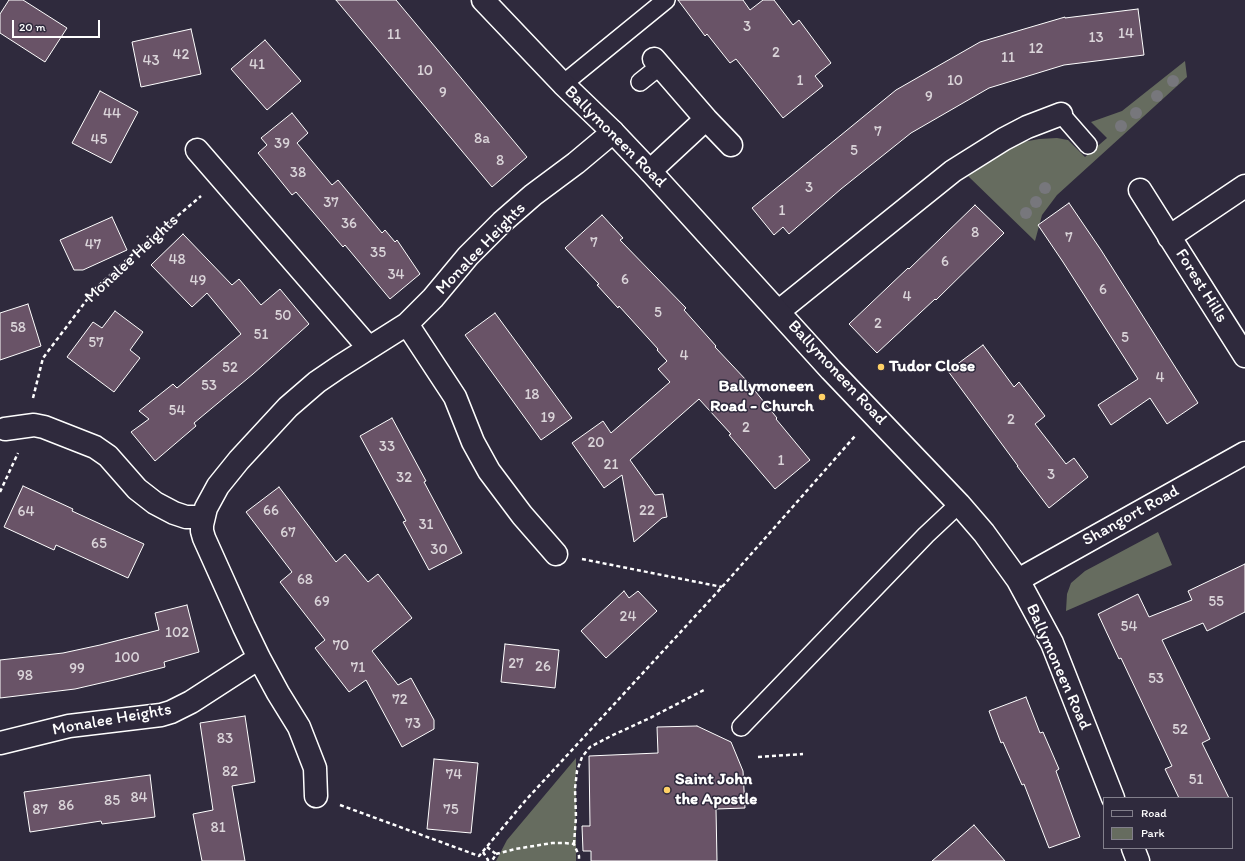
<!DOCTYPE html>
<html>
<head>
<meta charset="utf-8">
<style>
  body { margin:0 }
  #map { position:relative; width:1245px; height:861px; overflow:hidden; background:#2f2a3d; font-family:Itim,sans-serif }
  canvas { display:block }
  .legend { position:absolute; left:1103px; top:797px; width:130px; height:52px; box-sizing:border-box; background:#2f2a3d; border:1px solid #827f8b; margin:0; padding:5px 7px; list-style:none; font-size:12px; color:#fff }
  .legend li { display:flex; align-items:center; gap:8px; height:20px }
  .legend b { width:20px; border:1px solid #827f8b }
  .scale { position:absolute; left:12px; top:20px; width:88px; height:18px; box-sizing:border-box; border:2px solid #fff; border-top:0; padding-left:5px; font-size:12px; line-height:14px; white-space:nowrap; color:#fff; -webkit-text-stroke:3px #2f2a3d; paint-order:stroke }
</style>
</head>
<body>
<div id="map">
<canvas width="1245" height="861"></canvas>
<ul class="legend">
<li><b style="height:5px;background:#2f2a3d"></b>Road</li>
<li><b style="height:11px;background:#666c5f"></b>Park</li>
</ul>
<div class="scale">20 m</div>
</div>
<script>
const ctx = document.querySelector('canvas').getContext('2d');
ctx.lineJoin = 'round';
function fillPath(path, color) {
  ctx.fillStyle = color;
  ctx.fill(path, 'evenodd');
}
function poly(rows) {
  const path = new Path2D();
  for (const r of rows) {
    path.moveTo(r[0], r[1]);
    for (let i = 2; i < r.length; i += 2) path.lineTo(r[i], r[i + 1]);
  }
  return path;
}
function stroke(path, color, width, dash) {
  ctx.strokeStyle = color;
  ctx.lineWidth = width;
  ctx.lineCap = dash ? 'butt' : 'round';
  ctx.setLineDash(dash || []);
  ctx.stroke(path);
}
function drawText(font, color, halo, rows, align = 'center') {
  ctx.font = font + ' Itim,sans-serif';
  ctx.lineWidth = 3;
  ctx.setLineDash([]);
  ctx.textBaseline = 'middle';
  ctx.strokeStyle = halo;
  ctx.fillStyle = color;
  for (const [text, x, y, turn = 0] of rows) {
    ctx.save();
    ctx.translate(x, y);
    ctx.rotate((+turn || 0) * Math.PI / 180);
    ctx.textAlign = isNaN(turn) ? turn : align;
    if (halo) ctx.strokeText(text, 0, 0);
    ctx.fillText(text, 0, 0);
    ctx.restore();
  }
}
const green = poly([
  [1185,61,1187,77,1057,195,1042,215,1035,241,968,176,1004,150,1023,142,1039,139,1057,138,1068,140,1085,157,1107,138,1091,122,1122,111],
  [1158,532,1172,565,1066,611,1067,594,1071,583,1085,571],
  [576,758,576,861,496,861,507,840]
]);
const building = poly([
  [9,0,23,0,67,28,45,62,0,33,0,14,9,0],
  [336,0,396,0,527,157,492,187,336,0],
  [678,0,743,0,750,10,763,0,774,0,793,25,799,20,831,63,815,76,823,86,783,118,736,59,730,63,707,34,705,36,678,0],
  [1138,9,1144,55,1064,65,989,88,911,133,841,189,789,234,783,227,774,235,752,208,896,90,980,42,1065,17,1065,18,1138,9],
  [191,29,201,74,141,87,132,42,191,29],
  [265,40,301,81,267,110,231,69,265,40],
  [100,91,138,112,111,163,72,143,100,91],
  [292,113,308,133,297,143,332,185,338,180,382,233,385,230,395,242,397,240,420,274,390,299,345,245,343,247,296,192,292,195,258,153,267,145,261,138,292,113],
  [1069,203,1101,250,1198,403,1167,424,1150,398,1111,425,1098,405,1138,379,1063,262,1038,225,1069,203],
  [975,205,1004,233,936,300,935,299,877,353,849,324,908,268,909,269,975,205],
  [602,215,623,238,620,240,686,308,684,310,716,346,715,347,747,381,777,418,776,419,810,460,775,489,729,435,731,434,699,399,630,460,655,495,663,494,667,517,662,518,634,542,622,475,604,488,572,443,603,421,611,433,670,382,658,369,667,361,657,350,658,349,619,306,618,308,597,285,599,284,565,248,602,215],
  [112,217,127,250,83,270,74,270,60,240,112,217],
  [183,234,232,285,239,279,261,305,280,289,309,324,253,374,194,423,196,426,155,461,131,432,149,419,139,411,173,384,177,388,241,334,207,293,192,307,151,265,183,234],
  [28,304,41,346,0,360,0,313,28,304],
  [115,311,143,332,130,350,140,358,114,392,67,357,93,322,102,328,115,311],
  [495,313,572,418,541,440,465,335,495,313],
  [983,345,1014,387,1019,382,1045,416,1035,424,1066,464,1074,458,1088,477,1049,508,1017,466,1018,466,948,371,983,345],
  [392,418,426,481,424,482,462,553,429,570,403,522,406,521,360,436,392,418],
  [23,486,73,509,72,511,144,544,128,578,56,545,54,550,4,527,23,486],
  [279,487,336,562,345,554,368,582,378,574,412,618,372,651,398,685,411,678,434,720,434,729,402,747,366,680,349,692,315,648,325,640,280,582,292,572,246,512,279,487],
  [1245,564,1245,612,1207,631,1203,623,1162,640,1210,739,1202,743,1229,798,1179,798,1165,769,1172,766,1121,658,1119,659,1098,614,1138,594,1149,617,1192,600,1188,591,1245,564],
  [624,591,629,598,638,591,657,611,606,658,581,631,624,591],
  [187,605,199,652,164,662,165,667,114,680,75,689,0,698,0,660,63,653,100,645,159,630,155,613,187,605],
  [505,644,559,650,555,688,501,682,505,644],
  [1026,697,1040,733,1043,732,1059,769,1056,771,1080,837,1049,848,1024,784,1022,785,1003,742,1001,743,989,711,1026,697],
  [245,716,255,782,232,786,245,861,202,861,193,814,213,810,200,723,245,716],
  [697,726,731,742,743,771,745,808,716,809,717,861,591,861,591,851,583,851,582,826,590,826,589,756,658,753,657,727,697,726],
  [434,759,478,763,471,833,427,829,434,759],
  [150,775,155,817,102,824,101,821,30,832,24,792,150,775],
  [974,825,1005,861,932,861,974,825]
]);
const path = poly([
  [33,398,43,358,95,289,134,253,201,196],
  [0,492,18,453],
  [582,559,722,587],
  [758,757,803,754],
  [340,805,479,856,525,801,722,587,856,435],
  [574,844,576,817,575,789,577,771,582,757,590,747,611,736,650,718,704,690],
  [487,847,496,854,492,861],
  [483,852,488,860,487,861],
  [496,854,515,849,552,843,565,843,574,844,579,856,579,861]
]);
const lane = poly([
  [640,82,660,66],
  [563,84,666,0],
  [1061,114,1088,145],
  [741,727,926,535,959,504]
]);
const street = poly([
  [654,59,706,119,731,145],
  [197,150,369,348],
  [650,171,706,119],
  [1140,190,1245,356],
  [1169,237,1245,186],
  [779,311,953,171,1004,139,1027,127,1061,114],
  [407,324,455,397,473,442,489,471,522,515,556,554],
  [5,429,34,425,44,427,95,447,108,456,137,489,155,503,174,513,186,517,203,517],
  [0,743,69,726,161,715,171,712,191,702,259,658],
  [316,796,315,768,299,727,278,693,259,658,244,627,204,538,202,531,202,525,206,508,218,486,239,460,288,407,317,382,339,367,407,324,433,298,468,256,502,222,533,195,576,163,613,132]
]);
const secondary = poly([
  [483,0,563,84,613,132,650,171,831,370,959,504,984,533,1018,580,1052,643,1113,798],
  [1018,580,1245,453],
  [1133,848,1138,861]
]);
const trees = [
  [1173,81],
  [1157,96],
  [1136,113],
  [1121,126],
  [1045,188],
  [1036,202],
  [1026,213]
];
const markers = [
  [881,367,4,"#ffd166"],
  [822,397,4,"#ffd166"],
  [667,790,4,"#ffd166"]
];
const numberNames = [
  ["3",747,27],
  ["14",1126,34],
  ["11",394,35],
  ["13",1096,38],
  ["12",1036,49],
  ["2",776,53],
  ["42",181,55],
  ["11",1008,58],
  ["43",151,61],
  ["41",257,65],
  ["10",425,71],
  ["1",800,81],
  ["10",955,81],
  ["9",443,93],
  ["9",929,97],
  ["44",112,114],
  ["7",878,132],
  ["8a",482,139],
  ["45",99,140],
  ["39",282,144],
  ["5",854,151],
  ["8",500,161],
  ["38",298,173],
  ["3",809,188],
  ["37",331,203],
  ["1",782,211],
  ["36",349,224],
  ["8",975,233],
  ["7",1069,238],
  ["7",594,243],
  ["47",93,245],
  ["35",378,253],
  ["48",177,260],
  ["6",945,262],
  ["34",396,275],
  ["6",625,280],
  ["49",198,281],
  ["6",1103,290],
  ["4",907,297],
  ["5",658,313],
  ["50",283,316],
  ["2",878,324],
  ["58",18,328],
  ["51",261,335],
  ["5",1125,338],
  ["57",96,343],
  ["4",684,356],
  ["52",230,368],
  ["4",1160,378],
  ["53",209,386],
  ["18",532,395],
  ["54",177,411],
  ["19",548,418],
  ["2",1011,420],
  ["2",746,428],
  ["20",596,443],
  ["33",387,447],
  ["1",781,461],
  ["21",611,465],
  ["3",1051,475],
  ["32",404,478],
  ["66",271,511],
  ["22",647,511],
  ["64",26,512],
  ["31",426,525],
  ["67",288,533],
  ["65",99,544],
  ["30",439,550],
  ["68",305,580],
  ["69",322,602],
  ["55",1216,602],
  ["24",628,617],
  ["54",1129,627],
  ["102",177,633],
  ["70",341,646],
  ["100",127,658],
  ["27",516,664],
  ["26",543,667],
  ["71",358,668],
  ["99",77,669],
  ["98",25,676],
  ["53",1156,679],
  ["72",400,700],
  ["73",413,724],
  ["52",1180,730],
  ["83",225,739],
  ["82",230,772],
  ["74",454,775],
  ["51",1196,780],
  ["84",139,798],
  ["85",112,801],
  ["86",66,806],
  ["87",40,810],
  ["75",451,810],
  ["81",218,828]
];
const streetNames = [
  ["Ballymoneen Road",615,137,45],
  ["Monalee Heights",481,249,-46],
  ["Monalee Heights",132,259,-43],
  ["Forest Hills",1201,286,58],
  ["Ballymoneen Road",837,373,47],
  ["Shangort Road",1131,516,-29],
  ["Ballymoneen Road",1058,667,66],
  ["Monalee Heights",112,720,-10]
];
const poiNames = [
  ["Tudor Close",889,367],
  ["Ballymoneen",814,387,"right"],
  ["Road - Church",814,407,"right"],
  ["Saint John",675,780],
  ["the Apostle",675,800]
];
fillPath(green, '#666c5f');
fillPath(building, '#695367');
stroke(building, '#fff', 1);
stroke(lane, '#fff', 20);
stroke(street, '#fff', 25);
stroke(secondary, '#fff', 25);
stroke(path, '#fff', 2.5, [4, 3]);
stroke(lane, '#2f2a3d', 17);
stroke(street, '#2f2a3d', 22);
stroke(secondary, '#2f2a3d', 22);
ctx.fillStyle = '#77777c';
for (const [x, y] of trees) {
  ctx.beginPath();
  ctx.arc(x, y, 6, 0, 2 * Math.PI);
  ctx.fill();
}
for (const [x, y, r, color] of markers) {
  const dot = new Path2D();
  dot.arc(x, y, r, 0, 2 * Math.PI);
  ctx.fillStyle = color;
  ctx.fill(dot);
  stroke(dot, '#2f2a3d', 1.5);
}
drawText('15px', '#dad4d9', null, numberNames);
drawText('17px', '#fff', '#2f2a3d', streetNames);
drawText('bold 17px', '#fff', '#2f2a3d', poiNames, 'left');
</script>
</body>
</html>
